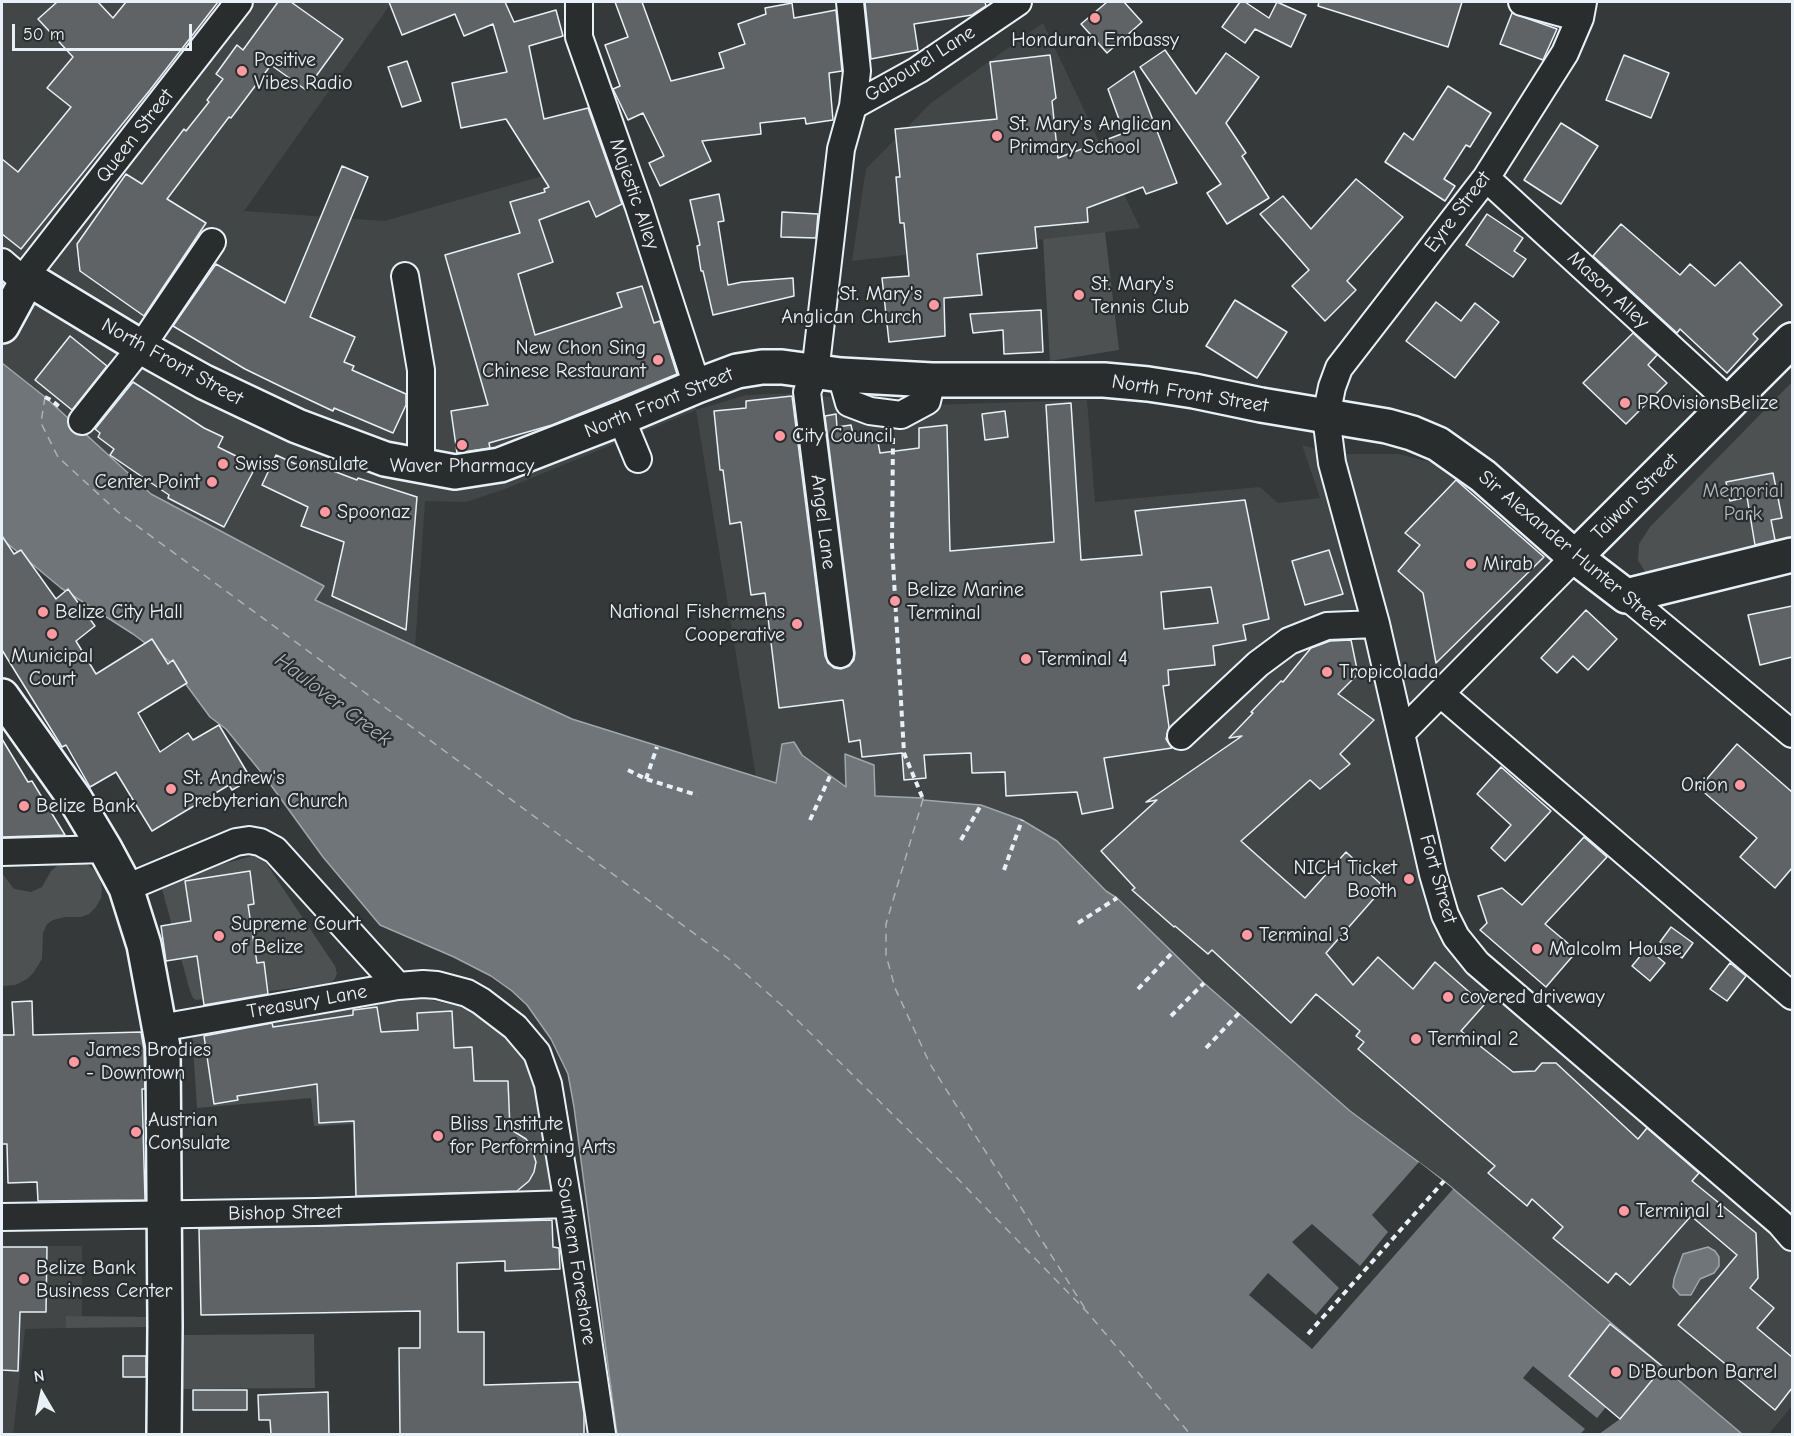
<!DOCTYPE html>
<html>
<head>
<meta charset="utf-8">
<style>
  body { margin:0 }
  #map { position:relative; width:1794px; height:1436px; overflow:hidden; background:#35393a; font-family:"Comic Neue",sans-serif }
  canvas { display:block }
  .frame { position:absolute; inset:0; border:3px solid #e8f1f8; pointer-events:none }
  .north { position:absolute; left:12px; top:1364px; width:60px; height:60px; -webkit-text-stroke:4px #2a2d2e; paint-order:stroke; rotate:351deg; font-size:16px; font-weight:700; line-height:24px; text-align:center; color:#e8f1f8 }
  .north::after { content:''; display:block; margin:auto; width:21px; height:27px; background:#e8f1f8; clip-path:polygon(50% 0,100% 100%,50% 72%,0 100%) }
  .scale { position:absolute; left:12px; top:24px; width:180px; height:27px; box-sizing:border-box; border:3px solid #e8f1f8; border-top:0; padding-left:8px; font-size:18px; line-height:21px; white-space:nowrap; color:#e8f1f8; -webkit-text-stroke:4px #2a2d2e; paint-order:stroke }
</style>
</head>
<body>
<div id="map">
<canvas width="1794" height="1436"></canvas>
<div class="frame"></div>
<div class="north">N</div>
<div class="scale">50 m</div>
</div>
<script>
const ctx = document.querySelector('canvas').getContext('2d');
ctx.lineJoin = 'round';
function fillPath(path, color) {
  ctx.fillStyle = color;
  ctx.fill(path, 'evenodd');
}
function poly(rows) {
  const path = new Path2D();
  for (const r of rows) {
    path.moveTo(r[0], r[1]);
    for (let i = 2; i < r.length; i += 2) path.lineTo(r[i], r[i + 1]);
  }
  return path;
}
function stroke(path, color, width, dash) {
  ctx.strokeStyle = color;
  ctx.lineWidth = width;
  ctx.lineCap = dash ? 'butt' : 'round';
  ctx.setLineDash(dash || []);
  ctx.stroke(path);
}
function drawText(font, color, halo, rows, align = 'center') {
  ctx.font = font + ' "Comic Neue",sans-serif';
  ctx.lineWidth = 4.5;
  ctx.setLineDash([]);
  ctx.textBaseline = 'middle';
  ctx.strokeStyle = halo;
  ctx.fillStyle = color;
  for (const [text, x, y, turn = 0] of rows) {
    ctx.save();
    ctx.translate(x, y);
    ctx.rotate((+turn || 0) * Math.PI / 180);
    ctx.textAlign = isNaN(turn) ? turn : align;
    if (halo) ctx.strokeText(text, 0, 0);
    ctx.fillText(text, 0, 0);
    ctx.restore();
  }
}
const built = poly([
  [2,2,392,2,244,211,384,221,617,155,693,390,696,410,746,395,799,393,897,406,1087,400,1095,502,1260,487,1278,503,1320,498,1302,445,1333,454,1398,454,1446,466,1563,563,1406,717,1454,942,1792,1232,1792,1406,1769,1434,1742,1434,1444,1181,1350,1111,1204,983,1117,898,1106,891,1057,841,1022,820,981,805,875,796,845,754,847,788,802,755,794,742,782,744,776,784,756,777,696,410,505,489,466,502,425,501,415,647,314,600,324,586,151,494,45,397,2,363],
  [1043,23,1140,228,852,261,866,169,931,103],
  [2,1246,82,1246,82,1316,67,1317,66,1328,25,1329,13,1434,2,1434]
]);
const green = poly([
  [1105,232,1119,350,1050,361,1043,239],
  [1792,382,1792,542,1658,576,1645,572,1638,560,1639,544,1650,527],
  [252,856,259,856,264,860,335,966,337,974,334,980,327,984,196,1000,193,998,190,991,162,889,162,884,172,878],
  [77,861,87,864,94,870,100,879,102,888,101,898,96,907,89,914,81,917,65,917,53,920,47,924,43,933,42,959,34,972,27,979,15,985,2,986,2,873,14,889,31,892,42,887,51,871,58,865,67,862],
  [427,999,466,1008,483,1018,517,1047,527,1060,534,1081,553,1193,355,1204,353,1124,314,1126,311,1098,197,1108,192,1031,409,1000],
  [66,1316,149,1317,149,1327,66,1328],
  [314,1334,315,1388,183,1389,184,1335]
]);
const water = poly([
  [2,363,45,397,151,494,324,586,315,600,572,719,776,783,782,744,794,742,802,755,846,787,845,754,874,765,875,796,923,798,923,800,981,805,1022,820,1057,841,1106,891,1117,898,1204,983,1350,1111,1444,1181,1742,1434,617,1434,574,1107,568,1074,551,1039,527,1005,512,991,491,976,454,957,380,925,323,857,265,777,226,729,210,717,168,660,133,634,61,588,2,539,2,363],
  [1708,1247,1715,1251,1719,1257,1719,1266,1714,1273,1700,1279,1691,1295,1680,1295,1673,1287,1674,1279,1683,1254,1708,1247]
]);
const pier = poly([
  [1419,1162,1453,1189,1312,1349,1249,1295,1268,1273,1316,1315,1339,1288,1292,1242,1312,1224,1360,1266,1388,1232,1372,1215],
  [1533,1366,1597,1418,1606,1407,1663,1367,1620,1419,1599,1434,1580,1434,1585,1429,1523,1378]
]);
const ferry = poly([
  [45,397,41,423,58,457,118,512,729,959,786,1009,953,1174,1088,1313,1190,1434],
  [923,799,886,924,886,955,895,988,930,1064,1086,1310]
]);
const building = poly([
  [57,2,98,2,113,18,126,2,218,2,150,90,21,249,2,234,2,159,18,172,71,107,47,88,73,57,38,19,57,2],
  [278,2,291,2,343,39,306,90,271,65,231,118,229,117,167,199,206,223,144,316,80,271,77,244,126,174,142,184,184,129,186,131,209,102,207,100,223,79,216,74,237,45,243,50,278,2],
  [389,2,505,2,514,22,556,10,563,36,529,46,544,119,588,108,622,204,596,217,589,201,539,220,553,262,518,274,535,335,622,307,617,293,642,286,654,323,660,321,677,374,552,425,489,443,490,448,457,453,451,411,488,405,445,255,520,233,510,202,545,192,544,189,549,187,506,119,461,128,452,83,507,72,493,24,464,36,455,14,402,35,389,2],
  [615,2,642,2,671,81,724,68,719,53,745,44,738,24,766,14,765,8,792,3,794,18,836,10,842,71,829,73,833,120,806,124,805,118,760,123,761,134,702,141,711,161,660,186,649,163,664,156,643,113,628,120,613,89,620,86,605,45,628,37,615,2],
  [865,2,985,2,986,6,972,15,914,24,918,50,871,59,865,2],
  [1107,2,1124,2,1142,22,1107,53,1081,24,1107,2],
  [1240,2,1245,2,1269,18,1277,2,1306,15,1291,47,1255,29,1245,43,1222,27,1240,2],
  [1319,2,1462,2,1448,47,1318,6,1319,2],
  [1512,13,1557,29,1543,60,1500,44,1512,13],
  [1165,50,1196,94,1226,53,1259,77,1226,123,1246,153,1242,156,1269,198,1227,224,1207,193,1221,184,1140,67,1165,50],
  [1050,55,1056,98,1052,101,1058,158,1124,133,1108,89,1134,71,1177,183,1146,194,1143,187,1087,208,1088,222,1035,227,1037,248,977,254,982,295,944,298,945,336,889,342,882,278,909,276,904,223,900,223,896,177,900,177,895,129,997,119,990,62,1050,55],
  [1624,55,1669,73,1651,118,1606,100,1624,55],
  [407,61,421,101,402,107,388,67,407,61],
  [1448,86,1491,113,1470,147,1466,145,1444,179,1455,186,1445,201,1385,162,1404,133,1413,140,1448,86],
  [1561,123,1598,146,1561,204,1524,180,1561,123],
  [342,166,368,177,310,317,355,337,344,362,354,366,352,370,406,394,406,405,393,433,334,408,333,411,284,388,245,369,173,326,216,264,285,303,342,166],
  [1356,179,1403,217,1347,281,1356,290,1325,321,1292,286,1309,270,1260,214,1283,196,1311,229,1356,179],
  [719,194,724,221,718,222,728,285,742,282,793,278,794,296,713,315,703,271,701,271,697,246,700,245,690,200,719,194],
  [782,212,818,214,816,238,781,237,782,212],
  [1487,214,1523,238,1514,251,1526,259,1513,277,1466,245,1487,214],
  [1621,224,1680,275,1690,264,1715,286,1740,262,1782,305,1753,334,1758,339,1727,373,1680,329,1677,333,1593,256,1621,224],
  [1235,300,1287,332,1257,378,1206,346,1235,300],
  [1436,302,1461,321,1475,303,1499,322,1455,378,1406,341,1436,302],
  [1041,310,1043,352,1004,354,1003,330,973,333,970,314,1041,310],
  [1633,333,1657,355,1648,365,1667,383,1626,424,1583,383,1633,333],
  [70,336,107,366,72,410,35,380,70,336],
  [133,382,204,428,223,437,218,447,256,466,224,527,168,498,169,495,110,455,114,449,98,437,100,433,95,429,133,382],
  [792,396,825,656,828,663,834,668,841,669,849,666,854,660,855,653,825,416,836,414,837,427,851,425,854,438,877,437,880,453,919,448,919,428,947,425,950,551,1054,542,1046,405,1071,403,1081,560,1142,555,1135,511,1245,500,1269,619,1243,625,1246,640,1213,646,1215,665,1168,670,1169,685,1163,686,1169,727,1166,739,1172,748,1104,758,1113,808,1082,814,1077,792,1006,796,1005,772,972,773,971,753,924,755,926,778,904,780,902,753,862,757,860,740,849,742,843,700,779,708,765,593,751,595,741,522,730,524,723,470,720,470,714,411,746,408,746,401,792,396],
  [1211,587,1218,623,1164,629,1161,592,1211,587],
  [1005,411,1008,437,985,440,982,414,1005,411],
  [276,455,300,466,300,464,313,469,315,464,357,480,358,478,417,497,406,630,332,596,344,542,301,526,308,507,262,485,276,455],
  [1773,473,1782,518,1771,520,1775,540,1755,545,1747,497,1730,501,1726,482,1773,473],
  [1456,480,1544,557,1436,663,1423,593,1398,571,1420,545,1405,533,1456,480],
  [2,536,14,554,21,550,56,599,68,589,95,626,76,641,96,674,152,639,168,664,173,660,187,683,138,713,160,752,188,733,193,740,219,725,251,779,232,790,229,785,152,831,116,772,90,787,66,745,62,747,2,650,2,536],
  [1329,550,1343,594,1305,605,1292,561,1329,550],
  [1792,606,1792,657,1760,665,1748,615,1792,606],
  [1586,610,1617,639,1588,670,1573,656,1557,673,1541,658,1586,610],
  [1351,640,1358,674,1338,694,1374,720,1340,754,1350,764,1320,789,1310,780,1241,841,1305,898,1346,852,1384,887,1326,953,1353,985,1378,957,1413,989,1435,962,1484,1005,1461,1031,1513,1072,1535,1071,1542,1063,1556,1063,1638,1139,1647,1128,1699,1173,1692,1181,1756,1233,1758,1278,1750,1288,1774,1308,1757,1328,1792,1357,1792,1388,1775,1410,1738,1379,1740,1376,1678,1325,1737,1255,1691,1216,1630,1285,1616,1273,1608,1283,1553,1238,1563,1227,1532,1199,1527,1206,1488,1173,1495,1166,1358,1049,1364,1042,1356,1036,1360,1031,1316,994,1291,1023,1212,950,1208,954,1175,926,1174,927,1132,890,1135,888,1101,851,1157,800,1146,802,1242,736,1229,738,1253,713,1251,712,1281,681,1283,682,1311,648,1330,641,1351,640],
  [2,739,28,782,32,781,65,835,2,837,2,739],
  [1737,744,1792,792,1792,868,1775,888,1740,857,1757,838,1699,788,1737,744],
  [1501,767,1551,811,1505,861,1491,848,1511,825,1477,794,1501,767],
  [1584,837,1607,857,1545,924,1577,951,1546,987,1480,930,1487,923,1478,896,1502,888,1522,905,1584,837],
  [250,871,254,904,248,905,257,963,264,962,268,994,204,1005,197,956,166,961,161,926,191,921,185,881,250,871],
  [1671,927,1693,943,1682,958,1660,942,1671,927],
  [1647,948,1665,963,1650,981,1632,966,1647,948],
  [1730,963,1746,976,1727,1001,1710,989,1730,963],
  [32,1001,33,1035,141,1032,144,1049,145,1089,142,1089,145,1200,38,1201,37,1182,8,1183,7,1144,2,1144,2,1035,14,1035,12,1002,32,1001],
  [377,1007,381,1032,418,1030,417,1013,452,1011,454,1048,472,1047,474,1081,508,1081,510,1129,526,1139,531,1146,536,1162,534,1172,529,1181,517,1191,356,1196,354,1121,319,1123,317,1084,237,1096,238,1100,214,1104,204,1036,272,1023,273,1027,353,1015,353,1010,377,1007],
  [552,1220,553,1247,559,1248,560,1269,505,1271,505,1261,457,1263,458,1332,484,1332,484,1385,579,1382,584,1414,584,1434,400,1434,399,1348,420,1348,420,1311,201,1315,199,1229,552,1220],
  [2,1247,47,1247,46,1312,20,1312,18,1371,2,1370,2,1247],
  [1610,1324,1663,1367,1620,1419,1569,1376,1610,1324],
  [123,1356,146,1356,146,1377,123,1377,123,1356],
  [193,1390,247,1390,247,1410,193,1410,193,1390],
  [328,1392,329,1434,271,1434,270,1420,259,1420,258,1395,328,1392]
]);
const path = poly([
  [45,397,51,400,61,408],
  [893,438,892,545,904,753,923,799],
  [628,770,646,779,697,795],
  [646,779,657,747],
  [810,820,830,776],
  [961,840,981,805],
  [1004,870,1022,820],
  [1078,923,1117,898],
  [1138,989,1172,953],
  [1171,1016,1204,983],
  [1206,1048,1240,1012],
  [1308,1334,1444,1181]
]);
const minor = poly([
  [579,2,579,37,639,207,697,386],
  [1522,2,1580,18],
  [1583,2,1580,18,1565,53,1486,178,1339,368,1332,387,1326,416,1332,463,1376,624,1433,874,1445,915,1456,937,1477,963,1780,1223,1792,1237],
  [853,106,918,70,1018,2],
  [1486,178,1730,402],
  [2,262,17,275],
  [30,270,239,2],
  [405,276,421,370,421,467],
  [841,375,849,403,870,411,901,415,927,401,932,380],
  [621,418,638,459],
  [82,421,141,347,212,242],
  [1626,596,1792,734],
  [840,654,807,392,815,373,841,149,853,106,857,71,850,2],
  [1441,694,1792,996],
  [1402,732,1575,557],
  [1181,736,1258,664,1289,641,1327,626,1376,624],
  [2,852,105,849],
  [126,888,236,842,249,840,260,842,275,850,398,986],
  [160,1028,398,986,423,984,437,985,467,993,481,1001,515,1027,537,1053,548,1084,568,1204,602,1434],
  [2,1217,316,1212,568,1204]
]);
const major = poly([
  [37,284,141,347,204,382,297,426,385,459,455,472,500,465,621,418,697,386,737,371,762,367,782,367,841,375,932,380,1104,380,1148,384,1194,391,1261,405,1387,426,1412,433,1438,444,1483,476,1575,557,1626,596,1792,555],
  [2,326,21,291],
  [1575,557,1792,340],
  [2,696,75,799,105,849,126,888,144,945,163,1047,165,1326,164,1434]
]);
const markers = [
  [1095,18,6,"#ff9aa2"],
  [242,71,6,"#ff9aa2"],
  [997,136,6,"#ff9aa2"],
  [1079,295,6,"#ff9aa2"],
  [934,305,6,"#ff9aa2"],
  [658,360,6,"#ff9aa2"],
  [1625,403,6,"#ff9aa2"],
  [780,436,6,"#ff9aa2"],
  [462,445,6,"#ff9aa2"],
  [223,464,6,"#ff9aa2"],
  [212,482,6,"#ff9aa2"],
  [325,512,6,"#ff9aa2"],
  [1471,564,6,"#ff9aa2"],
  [895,601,6,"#ff9aa2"],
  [43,612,6,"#ff9aa2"],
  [797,624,6,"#ff9aa2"],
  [52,634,6,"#ff9aa2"],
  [1026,659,6,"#ff9aa2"],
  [1327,672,6,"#ff9aa2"],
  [1740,785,6,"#ff9aa2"],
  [171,789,6,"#ff9aa2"],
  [24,806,6,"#ff9aa2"],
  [1409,879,6,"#ff9aa2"],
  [1247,935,6,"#ff9aa2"],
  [219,936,6,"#ff9aa2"],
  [1537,949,6,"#ff9aa2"],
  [1448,997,6,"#ff9aa2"],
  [1416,1039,6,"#ff9aa2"],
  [74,1062,6,"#ff9aa2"],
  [136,1132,6,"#ff9aa2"],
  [438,1136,6,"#ff9aa2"],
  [1624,1211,6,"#ff9aa2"],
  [24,1279,6,"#ff9aa2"],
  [1616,1372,6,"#ff9aa2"]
];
const poiNames = [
  ["Honduran Embassy",1095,40,"center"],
  ["Positive",254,60],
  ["Vibes Radio",254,83],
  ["St. Mary's Anglican",1009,124],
  ["Primary School",1009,147],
  ["St. Mary's",1091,284],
  ["Tennis Club",1091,307],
  ["St. Mary's",922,294,"right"],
  ["Anglican Church",922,317,"right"],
  ["New Chon Sing",646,348,"right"],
  ["Chinese Restaurant",646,371,"right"],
  ["PROvisionsBelize",1637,403],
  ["City Council",792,436],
  ["Swiss Consulate",235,464],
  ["Waver Pharmacy",462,466,"center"],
  ["Center Point",200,482,"right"],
  ["Spoonaz",337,512],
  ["Mirab",1483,564],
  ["Belize Marine",907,590],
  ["Terminal",907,613],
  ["Belize City Hall",55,612],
  ["National Fishermens",785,612,"right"],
  ["Cooperative",785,635,"right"],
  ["Municipal",52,656,"center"],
  ["Court",52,679,"center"],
  ["Terminal 4",1038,659],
  ["Tropicolada",1339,672],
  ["St. Andrew's",183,778],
  ["Prebyterian Church",183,801],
  ["Orion",1728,785,"right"],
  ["Belize Bank",36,806],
  ["NICH Ticket",1397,868,"right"],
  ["Booth",1397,891,"right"],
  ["Supreme Court",231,924],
  ["of Belize",231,947],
  ["Terminal 3",1259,935],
  ["Malcolm House",1549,949],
  ["covered driveway",1460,997],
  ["Terminal 2",1428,1039],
  ["James Brodies",86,1050],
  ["- Downtown",86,1073],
  ["Austrian",148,1120],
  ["Consulate",148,1143],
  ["Bliss Institute",450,1124],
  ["for Performing Arts",450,1147],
  ["Terminal 1",1636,1211],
  ["Belize Bank",36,1268],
  ["Business Center",36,1291],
  ["D'Bourbon Barrel",1628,1372]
];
const streetNames = [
  ["Gabourel Lane",920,64,-32],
  ["Queen Street",135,136,-52],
  ["Majestic Alley",634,194,71],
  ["Eyre Street",1458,212,-53],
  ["Mason Alley",1608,290,43],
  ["North Front Street",172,362,29],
  ["North Front Street",1190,394,9],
  ["North Front Street",659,403,-22],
  ["Taiwan Street",1635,497,-45],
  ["Angel Lane",823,522,83],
  ["Sir Alexander Hunter Street",1572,551,40],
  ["Fort Street",1438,879,74],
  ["Treasury Lane",307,1002,-10],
  ["Bishop Street",285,1213,-1],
  ["Southern Foreshore",576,1261,81]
];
const parkNames = [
  ["Memorial",1743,491],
  ["Park",1743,514]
];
const waterNames = [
  ["Haulover Creek",333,700,37]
];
fillPath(built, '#424647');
fillPath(green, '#4d5152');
fillPath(water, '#707579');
stroke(water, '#a0a7ac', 1.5);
fillPath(pier, '#35393a');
stroke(ferry, '#acb3b8', 1.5, [8, 6]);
fillPath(building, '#5f6365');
stroke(building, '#e8f1f8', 1.5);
stroke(minor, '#e8f1f8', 30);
stroke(major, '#e8f1f8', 38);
stroke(path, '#e8f1f8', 4, [6, 4.5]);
stroke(minor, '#2a2d2e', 26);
stroke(major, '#2a2d2e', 33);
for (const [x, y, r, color] of markers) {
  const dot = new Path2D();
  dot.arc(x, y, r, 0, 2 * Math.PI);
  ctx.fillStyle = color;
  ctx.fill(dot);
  stroke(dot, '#2a2d2e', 2);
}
drawText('20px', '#e8f1f8', '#2a2d2e', poiNames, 'left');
drawText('20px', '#e8f1f8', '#2a2d2e', streetNames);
drawText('20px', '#b2b9be', '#2a2d2e', parkNames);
drawText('italic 21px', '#acb3b8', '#2a2d2e', waterNames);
</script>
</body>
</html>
